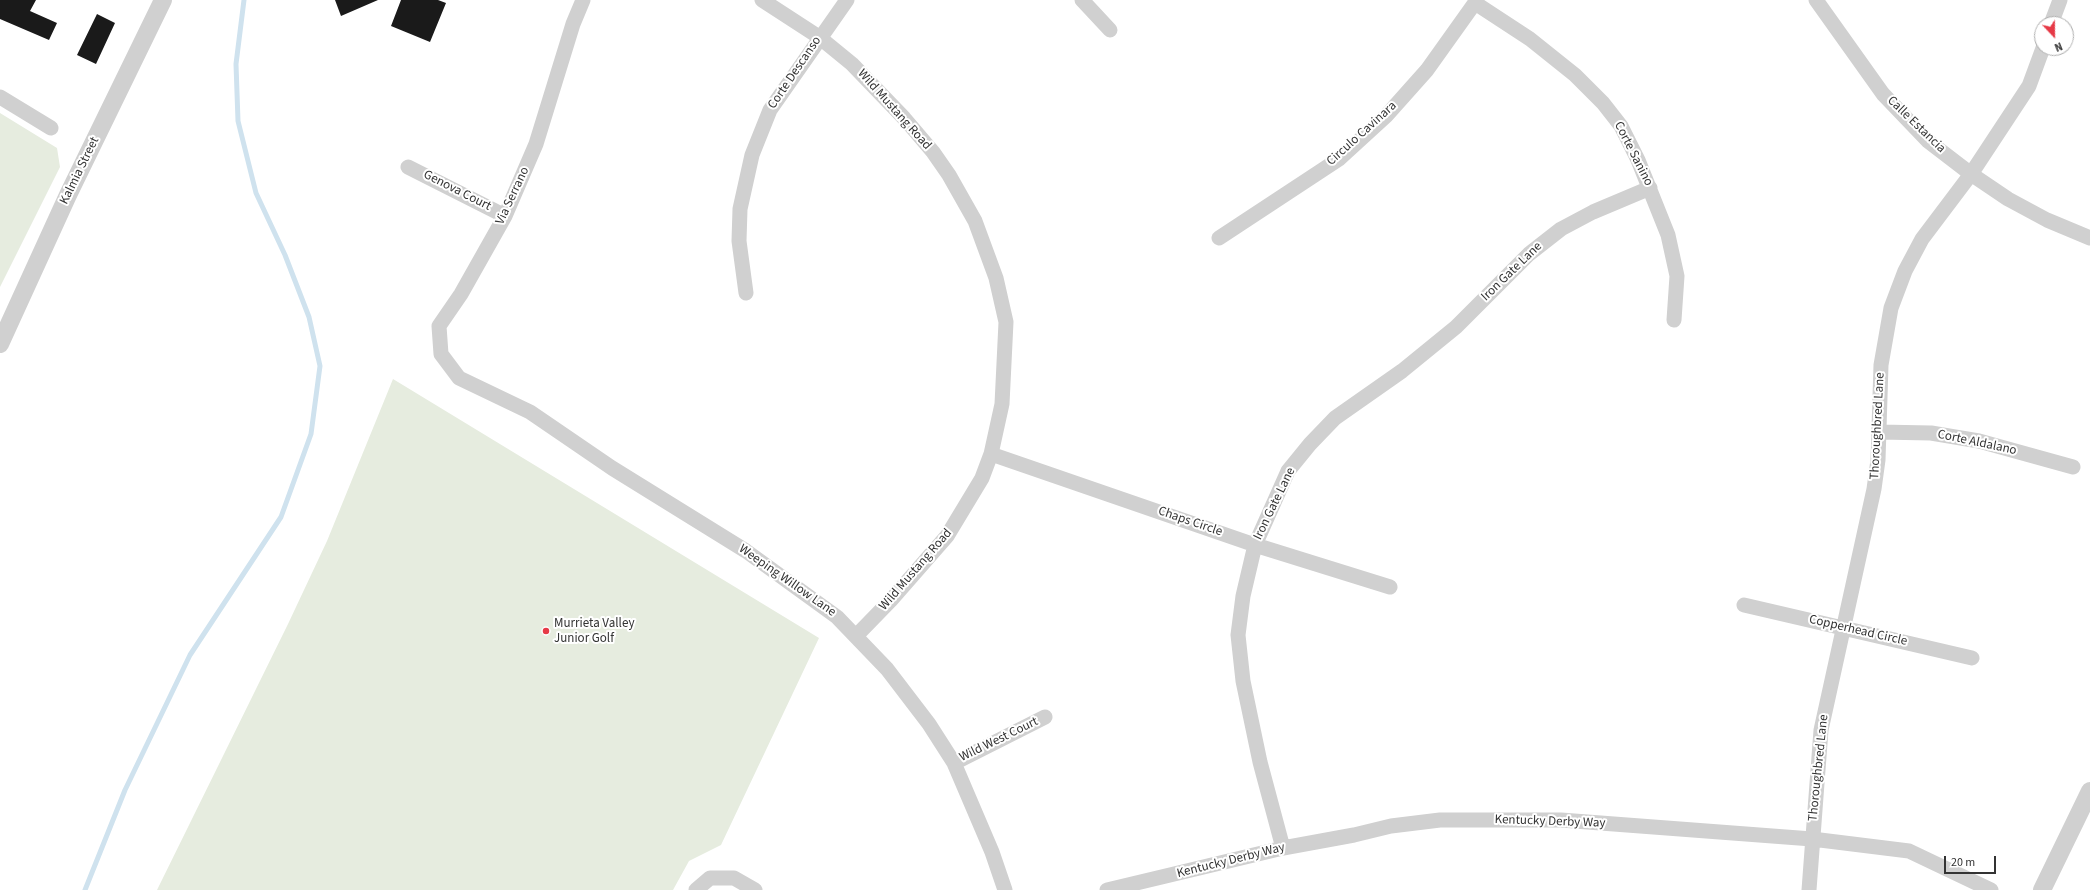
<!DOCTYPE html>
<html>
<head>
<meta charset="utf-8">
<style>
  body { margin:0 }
  #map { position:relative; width:2090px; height:890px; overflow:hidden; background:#fff; font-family:"Source Sans 3",sans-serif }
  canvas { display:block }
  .north { position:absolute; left:2034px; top:16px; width:40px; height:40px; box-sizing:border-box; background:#fff; border:1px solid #adadad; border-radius:50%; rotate:158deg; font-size:11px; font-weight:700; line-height:16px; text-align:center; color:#333 }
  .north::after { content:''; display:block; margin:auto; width:14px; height:18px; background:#e63946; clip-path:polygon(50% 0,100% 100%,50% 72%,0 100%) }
  .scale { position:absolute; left:1944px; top:856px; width:52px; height:18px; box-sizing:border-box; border:2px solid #333; border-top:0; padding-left:5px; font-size:12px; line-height:14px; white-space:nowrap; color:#333; -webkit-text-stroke:3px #fff; paint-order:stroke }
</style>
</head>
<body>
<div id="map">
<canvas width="2090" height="890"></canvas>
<div class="north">N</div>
<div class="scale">20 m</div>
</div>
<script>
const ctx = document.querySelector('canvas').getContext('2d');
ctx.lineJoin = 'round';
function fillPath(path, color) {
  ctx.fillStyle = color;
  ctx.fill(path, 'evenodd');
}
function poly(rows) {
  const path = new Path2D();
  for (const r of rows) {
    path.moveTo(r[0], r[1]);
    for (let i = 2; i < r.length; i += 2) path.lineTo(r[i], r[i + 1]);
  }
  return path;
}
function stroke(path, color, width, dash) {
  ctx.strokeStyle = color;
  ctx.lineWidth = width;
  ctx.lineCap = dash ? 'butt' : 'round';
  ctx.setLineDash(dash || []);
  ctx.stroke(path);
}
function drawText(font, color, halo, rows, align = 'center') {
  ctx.font = font + ' "Source Sans 3",sans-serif';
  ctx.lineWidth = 4;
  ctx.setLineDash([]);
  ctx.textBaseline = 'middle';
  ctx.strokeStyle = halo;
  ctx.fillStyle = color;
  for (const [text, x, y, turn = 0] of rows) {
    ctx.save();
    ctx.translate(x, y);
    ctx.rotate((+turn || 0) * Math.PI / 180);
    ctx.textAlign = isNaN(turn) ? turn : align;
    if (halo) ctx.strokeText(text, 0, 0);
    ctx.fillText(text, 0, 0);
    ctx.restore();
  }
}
const green = poly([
  [0,113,57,148,60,167,0,287],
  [393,379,819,638,721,845,689,861,673,890,157,890,288,624,327,541]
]);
const stream = poly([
  [85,890,125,790,190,655,281,517,311,434,320,366,309,317,285,255,256,193,238,121,236,64,244,0]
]);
const building = poly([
  [0,0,36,0,30,11,57,23,49,40,0,19],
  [335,0,378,0,341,16],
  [401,0,438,0,446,3,430,42,391,26],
  [97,14,115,23,96,64,77,55]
]);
const minor = poly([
  [583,0,573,24,536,144,505,216,461,294,439,326,441,354,459,378,530,412,612,468,746,551,837,617,887,669,929,724,954,763,992,852,1005,890],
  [762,0,819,37,852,64,904,118,933,152,949,175,975,221,996,278,1006,322,1002,404,991,454,982,478,947,536,891,600,856,636],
  [1082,0,1110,30],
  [1816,0,1883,94,1928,141,1971,174,2008,199,2047,220,2090,238],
  [1475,3,1530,39,1575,75,1603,103,1621,126,1638,160,1668,235,1677,276,1674,320],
  [2051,24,2060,0],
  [0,97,51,128],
  [408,167,505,216],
  [1219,238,1339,159,1386,116,1427,70,1477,0],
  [746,293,739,241,740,209,752,155,770,110,847,0],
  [1879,432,1931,433,1979,441,2073,467],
  [991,454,1255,545,1390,587],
  [1744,605,1972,658],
  [954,763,1045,717],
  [1283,848,1260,762,1243,681,1238,635,1243,596,1255,545,1288,471,1310,444,1335,418,1402,371,1456,327,1529,254,1561,229,1593,212,1650,188],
  [696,890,710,878,734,878,755,890],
  [1107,890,1283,848,1354,835,1391,826,1440,820,1561,820,1812,839,1909,851,1991,890],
  [1809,890,1821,730,1874,489,1878,460,1881,365,1891,308,1905,271,1922,239,1971,174,2029,86,2043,48]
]);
const tertiary = poly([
  [0,344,68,195,163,0],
  [2042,890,2090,791]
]);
const markers = [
  [546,631,4,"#e63946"]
];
const streetNames = [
  ["Corte Descanso",795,73,-56],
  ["Wild Mustang Road",894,110,48],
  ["Calle Estancia",1916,125,44],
  ["Circulo Cavinara",1362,134,-42],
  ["Corte Sanino",1633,154,63],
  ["Kalmia Street",80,171,-64],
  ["Genova Court",457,191,27],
  ["Via Serrano",513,196,-65],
  ["Iron Gate Lane",1512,272,-44],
  ["Thoroughbred Lane",1878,426,-87],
  ["Corte Aldalano",1977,443,12],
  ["Iron Gate Lane",1275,504,-64],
  ["Chaps Circle",1190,522,19],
  ["Wild Mustang Road",916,570,-49],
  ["Weeping Willow Lane",787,581,35],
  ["Copperhead Circle",1858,631,13],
  ["Wild West Court",999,740,-26],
  ["Thoroughbred Lane",1819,768,-84],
  ["Kentucky Derby Way",1550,822,2],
  ["Kentucky Derby Way",1231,861,-14]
];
const poiNames = [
  ["Murrieta Valley",554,624],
  ["Junior Golf",554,639]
];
fillPath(green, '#e6ecdf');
stroke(stream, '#cfe2ee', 5);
fillPath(building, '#1a1a1a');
stroke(minor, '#d0d0d0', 15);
stroke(tertiary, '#d0d0d0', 18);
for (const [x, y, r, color] of markers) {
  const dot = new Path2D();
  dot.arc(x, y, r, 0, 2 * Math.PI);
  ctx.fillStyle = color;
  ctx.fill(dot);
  stroke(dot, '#fff', 1.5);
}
drawText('13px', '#333', '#fff', streetNames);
drawText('13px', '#333', '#fff', poiNames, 'left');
</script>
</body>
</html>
